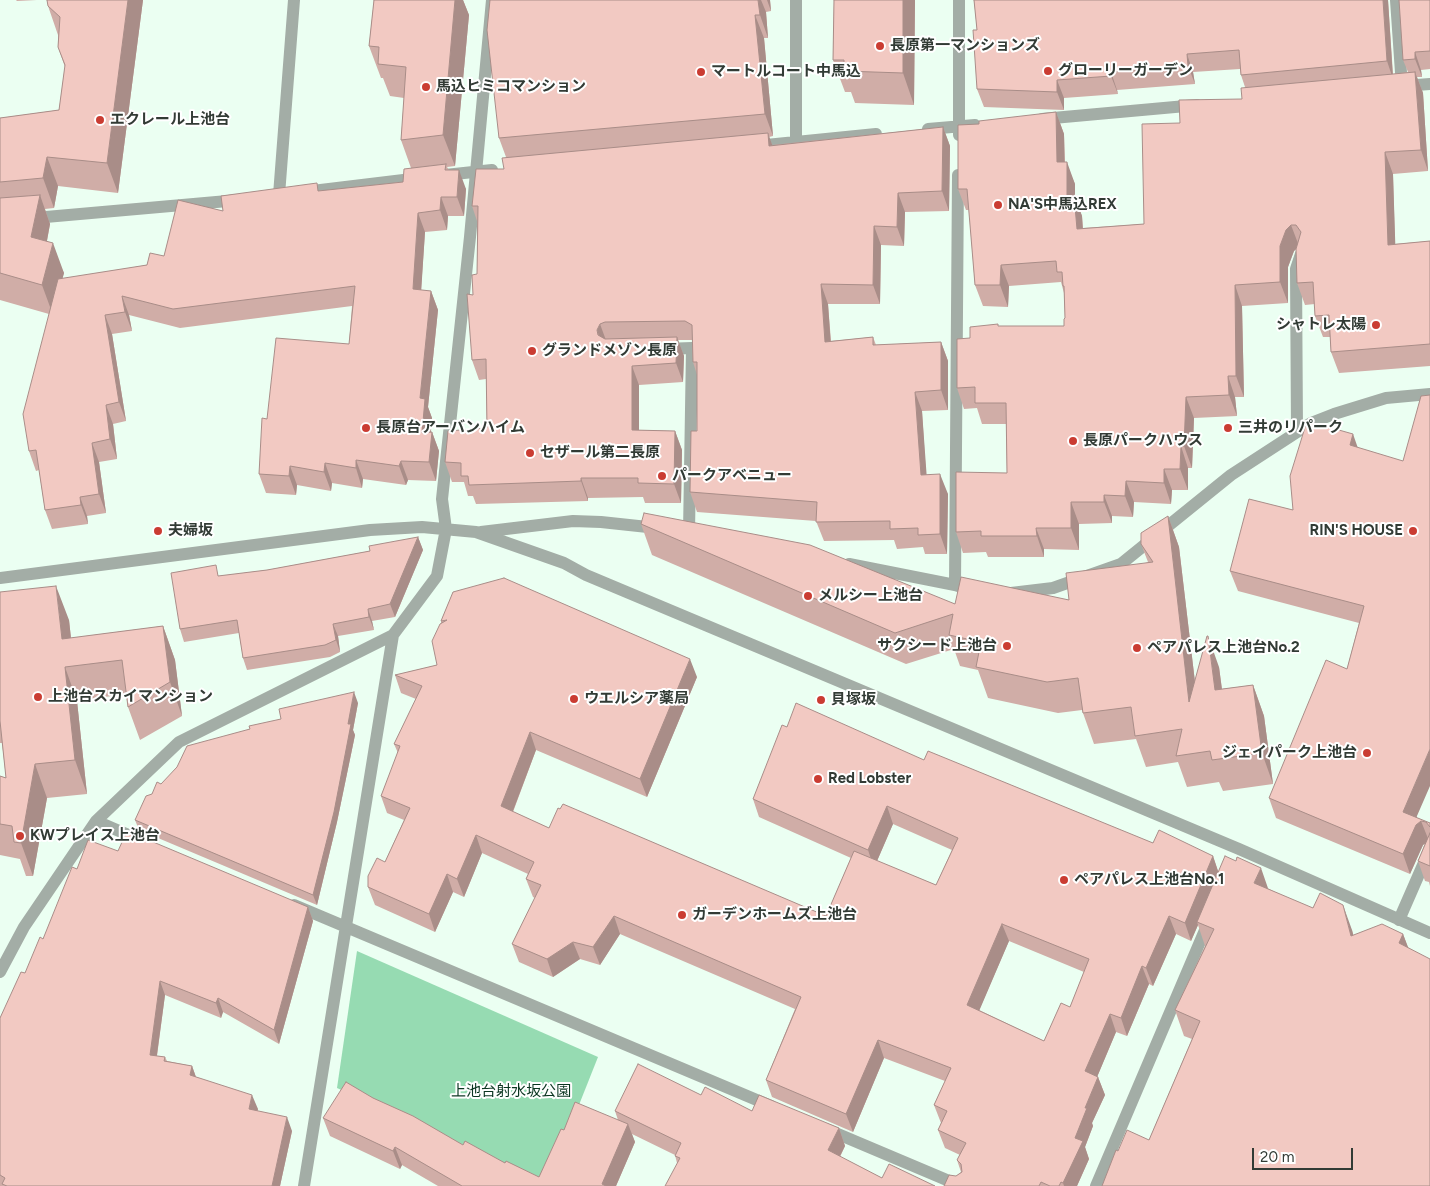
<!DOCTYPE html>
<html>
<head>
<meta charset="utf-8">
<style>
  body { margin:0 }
  #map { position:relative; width:1430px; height:1186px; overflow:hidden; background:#ebfff2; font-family:Figtree,sans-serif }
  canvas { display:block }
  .scale { position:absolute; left:1252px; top:1148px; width:101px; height:22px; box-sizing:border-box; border:2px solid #323b35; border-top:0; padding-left:6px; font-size:15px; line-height:18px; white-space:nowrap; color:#323b35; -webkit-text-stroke:4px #fff; paint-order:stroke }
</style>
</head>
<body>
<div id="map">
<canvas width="1430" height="1186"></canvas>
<div class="scale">20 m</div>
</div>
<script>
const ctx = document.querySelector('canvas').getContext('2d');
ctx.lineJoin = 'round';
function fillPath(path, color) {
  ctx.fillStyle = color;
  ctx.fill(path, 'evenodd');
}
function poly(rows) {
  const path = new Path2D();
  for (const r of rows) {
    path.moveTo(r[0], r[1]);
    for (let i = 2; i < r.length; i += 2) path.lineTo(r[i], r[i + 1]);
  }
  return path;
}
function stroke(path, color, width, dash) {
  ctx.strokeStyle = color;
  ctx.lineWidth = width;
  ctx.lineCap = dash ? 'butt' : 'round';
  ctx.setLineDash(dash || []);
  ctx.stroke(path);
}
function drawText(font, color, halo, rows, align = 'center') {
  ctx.font = font + ' Figtree,"Noto Sans JP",sans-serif';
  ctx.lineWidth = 4;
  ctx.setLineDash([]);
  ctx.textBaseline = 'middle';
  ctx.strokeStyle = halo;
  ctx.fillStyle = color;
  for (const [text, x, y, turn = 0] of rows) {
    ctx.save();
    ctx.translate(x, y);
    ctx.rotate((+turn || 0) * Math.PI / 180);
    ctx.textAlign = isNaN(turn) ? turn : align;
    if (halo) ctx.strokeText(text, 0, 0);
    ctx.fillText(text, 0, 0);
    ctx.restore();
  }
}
const green = poly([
  [357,951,598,1057,548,1183,337,1088]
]);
const minor = poly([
  [1396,0,1402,87],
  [1403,86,1430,84],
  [1042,119,1197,105],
  [928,129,975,125],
  [959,135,959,0],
  [796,142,796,0],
  [756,146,876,134],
  [445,175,492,170],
  [304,192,420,178],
  [279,195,294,0],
  [0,221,239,200],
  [664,349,692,348,689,532],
  [1297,431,1296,269,1301,254],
  [481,532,573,521,601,522,657,528],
  [849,564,955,585,974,591],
  [0,578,370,530,422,527,476,532,564,563,586,575,1239,849,1430,933],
  [955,585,958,175],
  [1011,593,1053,588,1121,564,1231,475,1311,423,1334,414,1386,398,1430,394],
  [96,821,140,840],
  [294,905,771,1106],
  [1399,920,1430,849],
  [0,972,24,927,96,821,179,742,393,635,437,576,446,529,442,499,470,237,492,0],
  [826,1129,961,1186],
  [304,1186,393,635],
  [1096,1186,1208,923]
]);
const wall = poly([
  [16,0,37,0,17,1],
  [143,0,118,193,58,186,54,208,45,209,50,224,47,241,64,273,62,279,147,265,164,256,223,211,319,191,403,182,411,168,401,140,404,98,390,96,383,78,381,78,369,46,374,0,463,0,469,15,455,166,447,167,449,170,466,189,464,216,448,216,447,230,425,232,421,290,431,291,438,310,428,407,432,418,431,432,432,432,439,451,436,481,408,480,406,485,363,479,362,488,332,483,331,491,297,485,296,495,266,493,259,474,267,419,349,344,352,306,180,328,129,315,132,331,112,334,126,421,113,424,117,459,99,462,106,513,87,516,88,524,52,529,45,510,39,470,36,471,29,451,49,314,0,300,0,118,59,110,65,67,58,47,58,35,48,6],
  [490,0,770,0,771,11,766,12,768,38,764,38,773,136,769,137,772,145,943,127,950,146,949,211,905,212,904,246,881,245,880,304,828,304,831,341,873,337,876,345,941,342,948,361,948,410,922,411,926,475,948,494,947,554,925,554,923,547,897,549,894,540,824,541,816,521,697,512,690,492,697,431,697,375,693,362,692,340,678,340,684,356,683,382,639,385,639,430,675,431,682,450,681,503,645,503,643,497,588,498,588,501,476,504,473,496,468,496,464,482,452,482,445,462,487,428,486,379,479,380,472,360,473,295,477,274,477,221,472,206,504,169,506,157,499,138],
  [834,0,915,0,914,105,855,103,851,92,845,92,833,60],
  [974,0,1388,0,1393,74,1408,72,1403,60,1430,0,1430,69,1421,70,1422,77,1417,77,1423,93,1428,171,1393,174,1395,244,1430,241,1430,366,1339,373,1331,352,1330,337,1323,337,1315,316,1315,304,1305,305,1297,283,1297,248,1294,251,1288,267,1288,303,1242,306,1244,397,1235,397,1237,416,1194,418,1192,468,1188,468,1188,490,1172,490,1171,504,1134,502,1133,517,1112,516,1112,523,1079,524,1079,550,1044,549,1044,557,988,557,986,552,963,553,956,532,1007,473,1006,424,982,424,977,408,964,409,957,388,970,338,998,326,1064,326,1065,318,1064,293,1061,282,1009,286,1008,307,983,306,975,285,969,210,966,210,958,189,979,124,1056,112,1064,134,1065,162,1075,184,1075,197,1082,216,1083,228,1144,224,1180,123,1242,99,1245,87,1241,75,1240,69,1193,72,1195,84,1117,90,1118,94,1064,98,1064,110,984,107,977,89,977,30],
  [1353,434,1417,818,1430,823,1430,886,1429,882,1425,881,1418,861,1425,843,1423,845,1410,874,1276,818,1269,798,1347,669,1359,623,1238,591,1230,571,1293,510],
  [1168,516,1179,547,1195,682,1219,667,1222,689,1253,685,1264,716,1273,784,1223,791,1219,782,1187,787,1178,762,1146,767,1136,739,1094,744,1083,713,1082,710,1058,713,988,698,978,670,960,666,954,649,906,664,652,555,641,524,955,604,1069,600,1148,562,1141,544],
  [418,537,423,550,395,617,372,621,374,630,338,636,340,652,330,657,247,670,243,658,239,633,184,642,180,629,220,576,267,570,370,551],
  [0,592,69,620,71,638,163,626,175,660,182,716,140,740,128,707,126,694,77,701,87,794,47,798,33,876,26,876,20,859,0,855,0,776,6,778,2,743,0,743],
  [453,592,697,677,647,797,536,750,513,812,549,828,826,916,851,858,759,817,753,799,787,727,924,760,1153,843,1213,856,1218,871,1269,889,1352,930,1353,935,1403,934,1408,948,1430,1186,1118,1151,1149,1140,1192,1039,1184,1036,1175,1010,1205,946,1198,925,1191,941,1176,934,1153,986,1149,984,1127,1036,1116,1032,1097,1077,1098,1077,1105,1095,1092,1123,1093,1126,1085,1147,1089,1159,1077,1186,944,1186,961,1172,957,1160,960,1155,945,1148,938,1130,941,1123,934,1105,945,1081,884,1058,853,1132,772,1097,766,1080,795,1009,620,934,600,965,580,959,553,977,519,962,512,944,535,898,533,897,526,879,528,874,482,853,464,897,453,892,435,932,375,905,368,887,385,862,404,820,387,813,381,796,398,753,394,744,416,699,401,693,395,675,437,665,441,623,441,621],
  [893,824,952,850,936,885,877,861],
  [1009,941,1084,972,1070,1007,1044,1041,979,1010],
  [358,703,353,730,355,735,337,822,317,905,139,830,135,820,152,794,161,784,250,729],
  [118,851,308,907,313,921,279,1044,223,1012,221,1018,165,995,157,1056,165,1057,167,1061,192,1066,196,1077,258,1109,257,1111,292,1131,280,1186,0,1186,0,1018,25,973,43,939,77,869],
  [701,1095,752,1111,839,1128,845,1146,840,1157,882,1178,935,1186,677,1163,675,1155,632,1134,635,1142,616,1186,438,1186,402,1165,400,1169,330,1136,323,1118,373,1098,463,1145,539,1177,564,1130,618,1120,615,1111]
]);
const shadedWall = poly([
  [128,0,143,0,118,193,107,163],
  [455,0,463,0,469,15,455,166,443,135],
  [758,0,761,0,766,12,768,38,760,15],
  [767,0,770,0,771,11],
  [903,0,915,0,914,105,903,73],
  [1383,0,1388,0,1393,79,1387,61],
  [755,15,764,38,773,136,765,114],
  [1415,52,1421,70,1422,77,1415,59],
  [1187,54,1193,72,1195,84,1188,66],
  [1111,72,1117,90,1118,94,1111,76],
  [1415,72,1423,93,1428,171,1421,150],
  [1057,80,1064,98,1064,110,1057,92],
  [1056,112,1064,134,1065,184,1057,162],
  [943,127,950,146,949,211,942,191],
  [768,133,775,153,769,146],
  [1385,152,1393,174,1396,266,1388,245],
  [47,157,58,186,54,208,43,178],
  [1067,162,1075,184,1075,197,1082,216,1084,250,1077,229,1067,196],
  [459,170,466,189,464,216,457,197],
  [898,193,905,212,904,246,897,227],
  [40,195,50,224,42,267,31,237],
  [441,197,448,216,447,230,440,210],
  [418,213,425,232,420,309,413,289],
  [1291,225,1299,246,1294,251,1288,267,1288,303,1280,282,1280,246,1286,230],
  [874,226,881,245,880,304,873,285],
  [53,243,64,273,53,315,42,285],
  [1001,265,1009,286,1008,307,1000,285],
  [821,284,828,304,832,361,825,342],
  [1235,285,1242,306,1244,397,1236,376],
  [431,291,438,310,428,407,432,418,429,452,422,433,420,398],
  [122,296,129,315,132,331,125,312],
  [105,315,112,334,126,421,119,402],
  [600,324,607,343,604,350,597,330],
  [677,337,684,356,683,382,676,363],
  [941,342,948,361,948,410,941,390],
  [632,366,639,385,639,449,632,430],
  [1228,376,1235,397,1237,416,1229,395],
  [915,392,922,411,928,494,921,475],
  [1186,397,1194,418,1192,468,1184,446],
  [106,405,113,424,117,459,110,439],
  [675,431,682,450,681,503,674,484],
  [432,432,439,451,436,481,429,462],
  [1353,434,1360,454,1350,445],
  [92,443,99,462,106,513,99,494],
  [1181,446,1188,468,1188,490,1180,469],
  [356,460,363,479,362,488,356,468],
  [401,461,408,480,406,485,399,466],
  [325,463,332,483,331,491,324,472],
  [290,466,297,485,296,495,289,476],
  [1164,469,1172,490,1171,504,1164,483],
  [940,474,948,494,947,554,940,534],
  [581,478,588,498,588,501,581,481],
  [1126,481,1134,502,1133,517,1125,496],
  [1104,495,1112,516,1112,523,1104,502],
  [80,497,87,516,88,524,81,505],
  [1071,502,1079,524,1079,550,1071,528],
  [1168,516,1179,547,1201,733,1189,702],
  [1036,528,1044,549,1044,557,1037,536],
  [418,537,423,550,395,617,390,604],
  [56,586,69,620,74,666,62,639],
  [368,609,372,621,374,630,369,617],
  [333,624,338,636,340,652,336,640],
  [163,626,175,660,182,716,170,682],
  [1208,636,1219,667,1226,721,1215,690],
  [690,659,697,677,647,797,640,779],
  [65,667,77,701,87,794,75,760],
  [1253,685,1264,716,1273,784,1262,753],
  [354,692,358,703,353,730,355,735,337,822,317,905,313,895],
  [530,732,536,750,508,824,501,806],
  [1430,749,1430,786,1410,832,1403,812],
  [35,764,47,798,33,876,21,843],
  [887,806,893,824,874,868,868,850],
  [1421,821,1429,841,1423,845,1410,874,1403,854,1416,825],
  [476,835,482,853,464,897,457,879],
  [1213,856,1219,874,1197,922,1198,925,1191,941,1185,923],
  [1261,868,1270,894,1254,883],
  [447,874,453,892,435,932,429,914],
  [1343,905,1352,930,1360,961,1351,936],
  [308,907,313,921,279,1044,274,1030],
  [614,916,620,934,600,965,593,947],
  [1169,916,1176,934,1153,986,1146,968],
  [1002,924,1009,941,974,1023,967,1005],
  [1403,934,1413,960,1399,943],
  [573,942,580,959,553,977,547,959],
  [1142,966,1149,984,1127,1036,1121,1018],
  [160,981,165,995,155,1069,150,1055],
  [218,998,223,1012,221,1018,216,1003],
  [1110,1014,1116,1032,1092,1089,1085,1071],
  [878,1040,884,1058,853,1132,846,1114],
  [192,1066,197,1080,190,1075],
  [1098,1077,1105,1095,1092,1123,1093,1126,1085,1147,1089,1159,1077,1186,1064,1186,1063,1183,1075,1138,1085,1108],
  [252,1095,258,1109,254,1123,249,1109],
  [287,1117,292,1131,280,1186,272,1186],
  [628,1124,635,1142,616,1186,603,1186,602,1184],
  [839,1128,845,1146,834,1168,828,1150],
  [395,1147,402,1165,400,1169,393,1151]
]);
const building = poly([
  [47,0,128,0,107,163,47,157,43,178,0,182,0,118,59,110,65,65,58,47,60,17,48,6,47,0],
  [374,0,455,0,443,135,401,140,406,67,378,64,379,47,369,46,374,0],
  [490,0,758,0,760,15,755,15,765,114,499,138,487,30,490,0],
  [834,0,903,0,903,73,844,71,844,60,833,60,834,0],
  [974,0,1383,0,1387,61,1241,75,1239,50,1187,54,1188,66,1111,72,1111,76,1057,80,1057,92,977,89,973,30,977,30,974,0],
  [1399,0,1430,0,1430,51,1415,52,1415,59,1403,60,1399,0],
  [1415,72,1421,150,1385,152,1388,245,1430,241,1430,344,1331,352,1329,315,1315,316,1313,282,1297,283,1296,249,1301,232,1296,225,1291,225,1286,230,1280,246,1280,282,1235,285,1236,376,1228,376,1229,395,1186,397,1184,446,1181,446,1180,469,1164,469,1164,483,1126,481,1125,496,1104,495,1104,502,1071,502,1071,528,1036,528,1037,536,981,536,981,531,956,532,956,472,1007,473,1006,403,975,403,975,387,957,388,957,339,970,338,970,327,998,324,998,326,1064,326,1064,319,1065,318,1064,286,1063,286,1062,272,1057,272,1056,261,1001,265,1000,285,975,285,967,189,958,189,958,125,979,124,979,121,1056,112,1057,162,1067,162,1067,196,1074,195,1077,229,1144,224,1142,124,1180,123,1179,100,1242,99,1241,88,1415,72],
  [943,127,942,191,898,193,897,227,874,226,873,285,821,284,825,342,873,337,873,345,941,342,941,390,915,392,921,475,940,474,940,534,918,535,918,528,890,529,890,521,816,522,817,502,690,492,691,431,697,431,697,362,693,362,692,325,685,321,605,322,600,324,597,330,598,335,605,339,677,337,676,363,632,366,632,430,675,431,674,484,638,483,638,478,581,478,581,481,469,485,468,476,461,476,461,463,445,462,448,431,487,428,486,359,472,360,467,294,473,295,472,275,477,274,478,206,472,206,476,169,504,169,502,158,768,133,769,146,943,127],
  [446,164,445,170,459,170,457,197,441,197,440,210,418,213,413,289,431,291,420,398,425,399,422,433,432,432,429,462,401,461,399,466,356,460,356,468,325,463,324,472,290,466,289,476,259,474,262,418,267,419,276,338,349,344,355,286,173,309,122,296,125,312,105,315,119,402,106,405,110,439,92,443,99,494,80,497,81,505,45,510,36,450,29,451,23,414,58,279,147,265,150,253,164,256,178,200,223,211,221,196,317,183,318,191,403,182,404,169,446,164],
  [40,195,31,237,53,243,42,285,0,273,0,198,40,195],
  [1430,395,1430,749,1403,812,1430,823,1430,827,1426,822,1421,821,1416,825,1403,854,1269,798,1326,660,1347,669,1364,606,1230,571,1249,499,1293,510,1290,476,1307,421,1353,434,1350,445,1403,461,1421,396,1430,395],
  [644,513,810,545,955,604,961,577,1069,600,1066,573,1153,562,1141,544,1141,533,1168,516,1189,702,1207,636,1208,636,1215,690,1253,685,1262,753,1212,760,1210,751,1176,756,1182,729,1135,736,1131,707,1083,713,1078,678,1047,682,976,667,981,642,949,635,953,614,895,633,641,524,644,513],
  [418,537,390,604,368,609,369,617,333,624,336,640,325,645,243,658,237,620,180,629,171,573,216,565,218,576,267,570,370,551,369,546,418,537],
  [504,578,690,659,640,779,530,732,501,806,549,828,558,808,560,809,563,804,826,916,854,851,936,885,958,838,887,806,868,850,753,799,782,725,787,727,796,703,924,760,928,751,1153,843,1159,830,1213,856,1185,923,1169,916,1146,968,1142,966,1121,1018,1110,1014,1085,1071,1098,1077,1085,1108,1087,1108,1075,1138,1083,1141,1063,1183,1061,1182,1059,1186,1050,1186,1041,1182,1039,1186,944,1186,949,1175,956,1176,962,1172,961,1164,957,1160,966,1143,938,1130,947,1111,934,1105,951,1068,878,1040,846,1114,766,1080,801,997,614,916,593,947,573,942,547,959,512,944,541,885,526,879,534,862,476,835,457,879,447,874,429,914,368,887,368,876,377,858,385,862,410,808,381,796,400,746,394,744,422,686,395,675,437,665,432,641,440,624,447,620,441,621,453,592,504,578],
  [1002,924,1089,959,1070,1007,1061,1003,1044,1041,967,1005,1002,924],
  [56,586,62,639,163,626,170,682,128,707,122,660,65,667,75,760,35,764,21,843,14,842,12,826,0,824,0,776,6,778,0,721,0,592,56,586],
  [354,692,348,724,351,724,334,812,313,895,135,820,146,796,152,794,157,782,161,784,177,767,187,746,250,729,249,726,281,719,279,709,354,692],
  [127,831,308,907,274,1030,218,998,216,1003,160,981,150,1055,165,1057,164,1061,192,1066,190,1075,252,1095,249,1109,287,1117,272,1186,7,1186,2,1184,5,1178,0,1175,0,1018,21,972,25,973,40,937,43,939,72,867,77,869,88,840,118,851,127,831],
  [1430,833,1430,866,1418,861,1430,833],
  [1225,856,1236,861,1237,857,1261,868,1254,883,1313,908,1320,893,1343,905,1351,936,1382,924,1403,934,1399,943,1430,959,1430,1186,1102,1186,1116,1150,1118,1151,1127,1130,1149,1140,1200,1021,1175,1010,1214,929,1197,922,1225,856],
  [638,1064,701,1095,705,1087,752,1111,759,1095,839,1128,828,1150,882,1178,889,1164,935,1186,665,1186,680,1158,675,1156,681,1143,615,1111,638,1064],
  [346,1082,373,1098,413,1116,463,1145,465,1141,505,1163,506,1161,539,1177,561,1129,564,1130,575,1102,628,1124,602,1184,606,1186,462,1186,395,1147,393,1151,323,1118,346,1082]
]);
const markers = [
  [880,46,5,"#ca3c32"],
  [1048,71,5,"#ca3c32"],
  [701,72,5,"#ca3c32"],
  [426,87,5,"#ca3c32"],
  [100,120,5,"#ca3c32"],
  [998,205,5,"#ca3c32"],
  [1376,325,5,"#ca3c32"],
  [532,351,5,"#ca3c32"],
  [366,428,5,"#ca3c32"],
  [1228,428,5,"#ca3c32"],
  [1073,441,5,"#ca3c32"],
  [530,453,5,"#ca3c32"],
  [662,476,5,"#ca3c32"],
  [158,531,5,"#ca3c32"],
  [1413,531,5,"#ca3c32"],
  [808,596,5,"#ca3c32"],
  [1007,646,5,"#ca3c32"],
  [1137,648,5,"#ca3c32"],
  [38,697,5,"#ca3c32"],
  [574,699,5,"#ca3c32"],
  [821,700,5,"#ca3c32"],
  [1367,753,5,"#ca3c32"],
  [818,779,5,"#ca3c32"],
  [20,836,5,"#ca3c32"],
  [1064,880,5,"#ca3c32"],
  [682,915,5,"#ca3c32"]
];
const poiNames = [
  ["長原第一マンションズ",890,46],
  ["グローリーガーデン",1058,71],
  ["マートルコート中馬込",711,72],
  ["馬込ヒミコマンション",436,87],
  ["エクレール上池台",110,120],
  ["NA'S中馬込REX",1008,205],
  ["シャトレ太陽",1366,325,"right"],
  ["グランドメゾン長原",542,351],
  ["長原台アーバンハイム",376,428],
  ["三井のリパーク",1238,428],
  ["長原パークハウス",1083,441],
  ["セザール第二長原",540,453],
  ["パークアベニュー",672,476],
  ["夫婦坂",168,531],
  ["RIN'S HOUSE",1403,531,"right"],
  ["メルシー上池台",818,596],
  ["サクシード上池台",997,646,"right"],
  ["ペアパレス上池台No.2",1147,648],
  ["上池台スカイマンション",48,697],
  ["ウエルシア薬局",584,699],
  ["貝塚坂",831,700],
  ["ジェイパーク上池台",1357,753,"right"],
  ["Red Lobster",828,779],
  ["KWプレイス上池台",30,836],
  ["ペアパレス上池台No.1",1074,880],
  ["ガーデンホームズ上池台",692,915]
];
const parkNames = [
  ["上池台射水坂公園",511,1092]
];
fillPath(green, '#96dbb2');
stroke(minor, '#a3ada6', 12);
fillPath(wall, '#d0ada7');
fillPath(shadedWall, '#a98d88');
fillPath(building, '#f2c9c2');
stroke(building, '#a98d88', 1);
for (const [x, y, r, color] of markers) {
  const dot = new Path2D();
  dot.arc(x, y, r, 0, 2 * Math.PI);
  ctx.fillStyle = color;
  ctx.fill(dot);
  stroke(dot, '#fff', 2);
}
drawText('bold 15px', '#323b35', '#fff', poiNames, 'left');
drawText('15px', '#0b3621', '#fff', parkNames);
</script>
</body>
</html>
